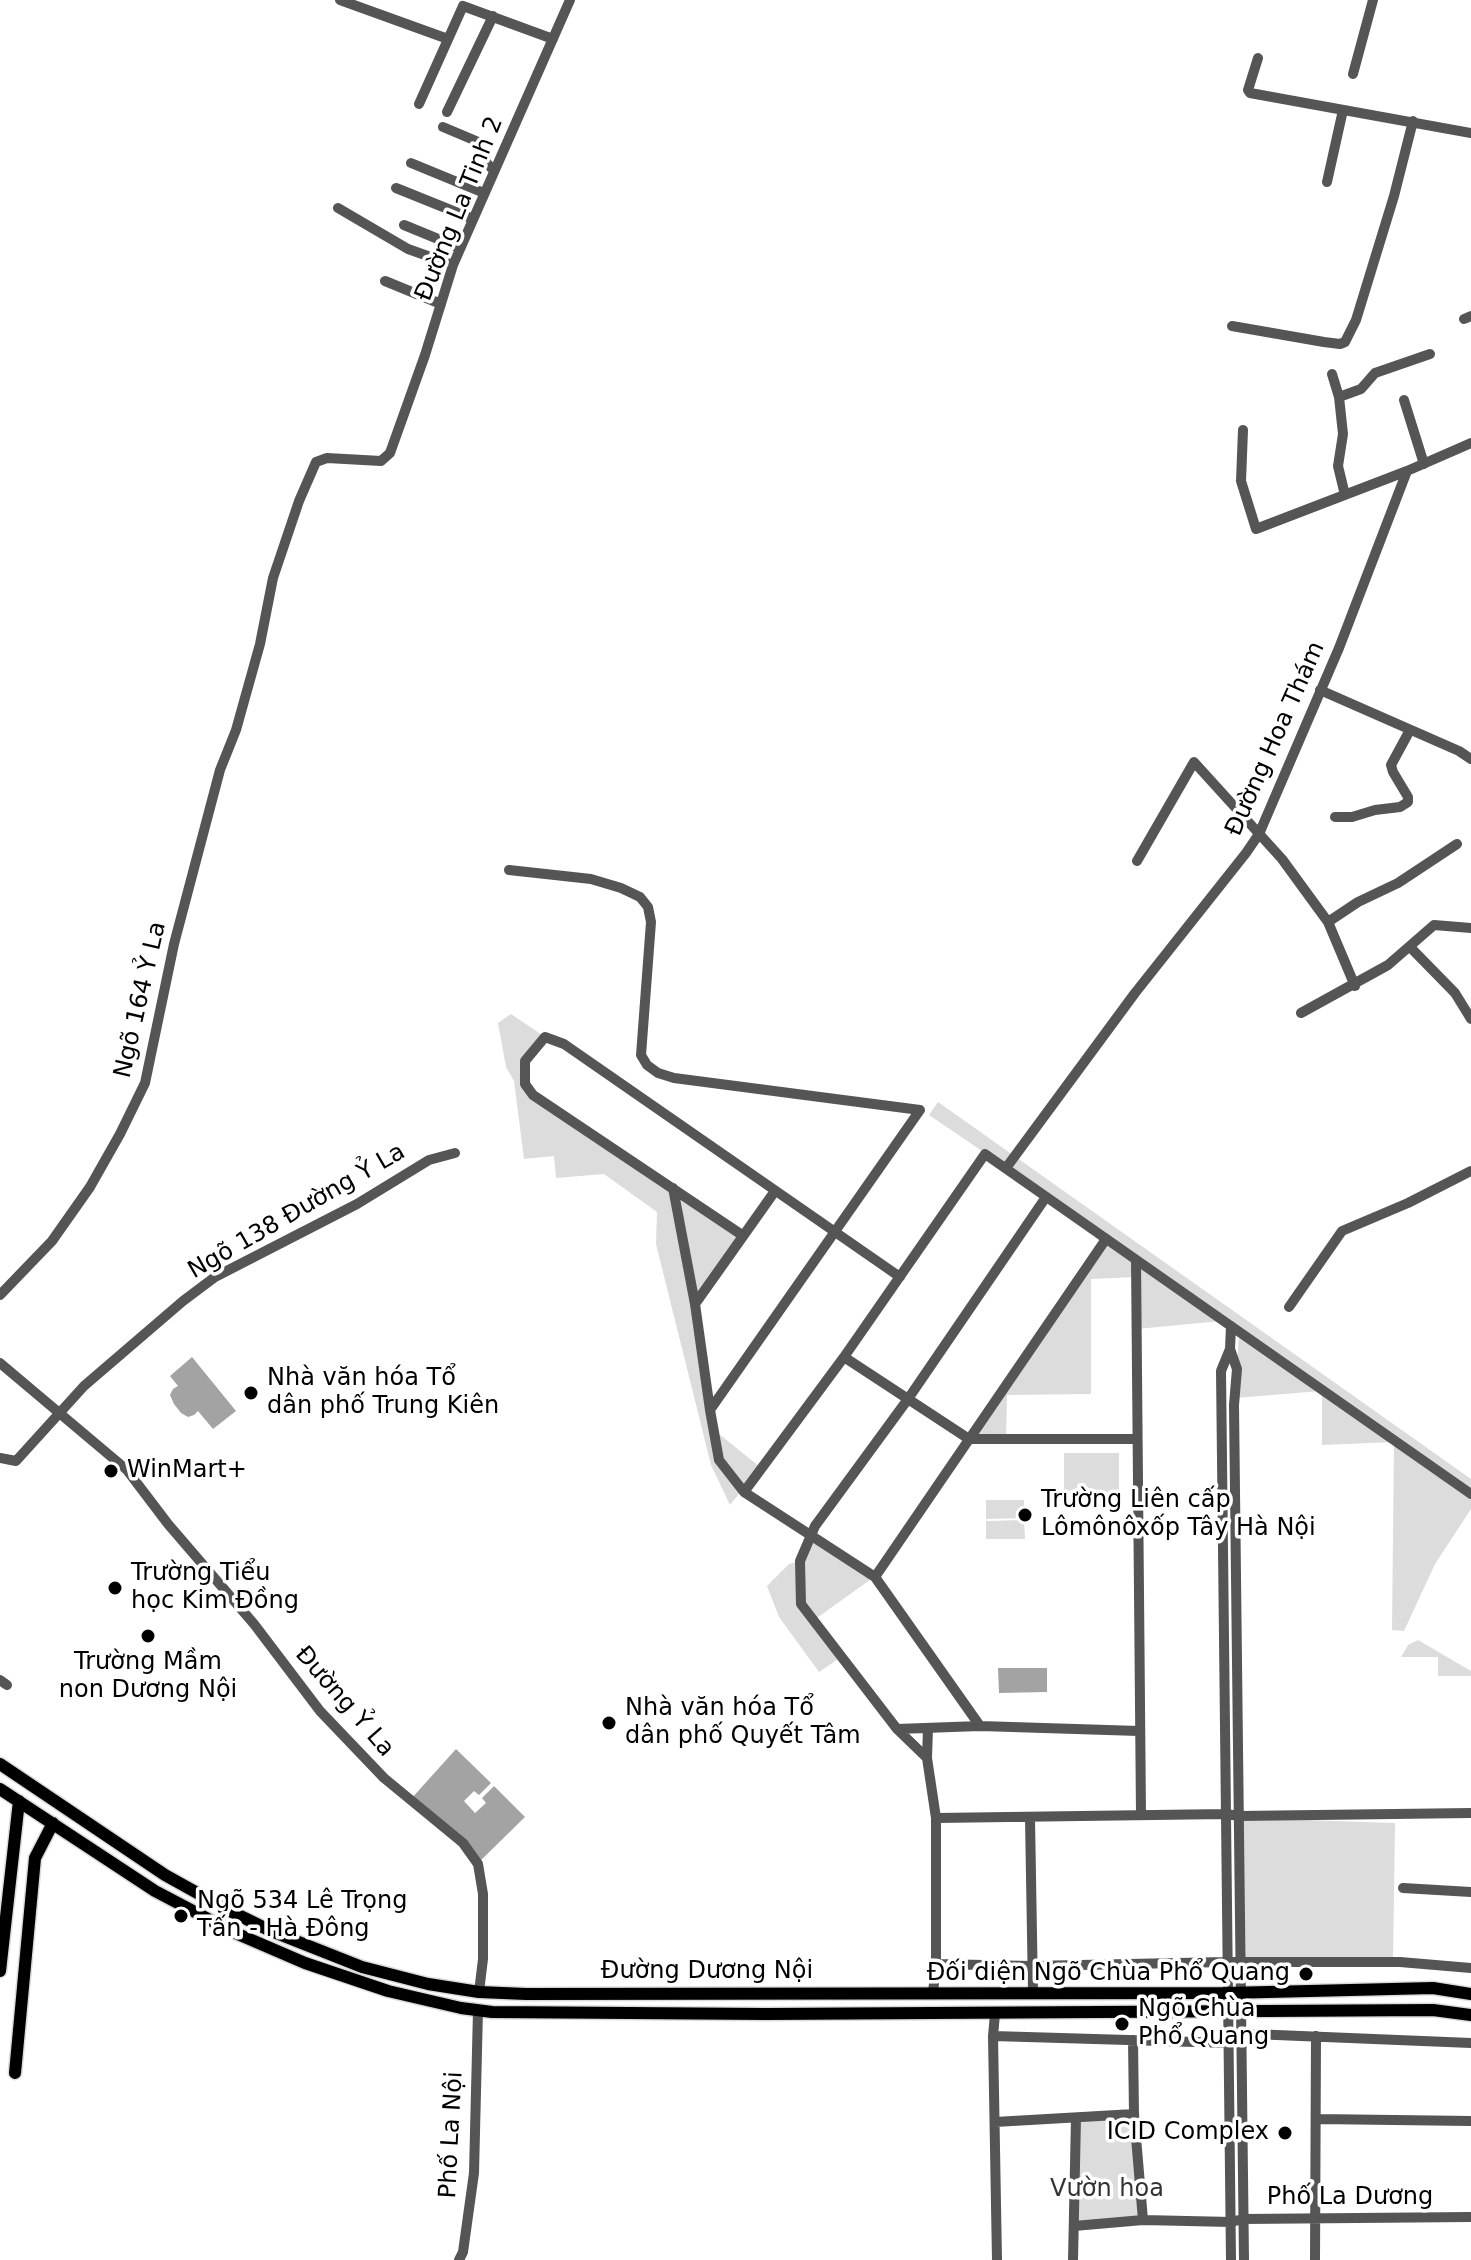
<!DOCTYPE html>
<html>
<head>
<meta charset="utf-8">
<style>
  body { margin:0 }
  canvas { display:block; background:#fff }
</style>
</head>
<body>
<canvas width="1471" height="2260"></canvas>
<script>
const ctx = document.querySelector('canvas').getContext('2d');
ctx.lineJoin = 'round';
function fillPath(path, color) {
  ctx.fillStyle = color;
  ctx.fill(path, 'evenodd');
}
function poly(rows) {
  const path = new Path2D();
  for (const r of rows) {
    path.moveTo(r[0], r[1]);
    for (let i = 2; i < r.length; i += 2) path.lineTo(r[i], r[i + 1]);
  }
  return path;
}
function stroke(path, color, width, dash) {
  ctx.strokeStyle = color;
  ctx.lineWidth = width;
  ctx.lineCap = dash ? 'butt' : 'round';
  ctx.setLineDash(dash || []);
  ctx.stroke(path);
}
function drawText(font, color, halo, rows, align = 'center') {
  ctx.font = font + ' "DejaVu Sans",sans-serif';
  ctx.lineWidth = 7;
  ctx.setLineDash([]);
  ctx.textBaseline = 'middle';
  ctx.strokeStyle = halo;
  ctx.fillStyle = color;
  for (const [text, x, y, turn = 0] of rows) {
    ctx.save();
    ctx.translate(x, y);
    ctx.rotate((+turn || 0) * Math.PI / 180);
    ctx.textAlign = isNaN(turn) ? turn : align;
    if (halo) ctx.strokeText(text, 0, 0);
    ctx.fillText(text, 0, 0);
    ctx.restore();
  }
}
const green = poly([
  [511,1014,545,1037,522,1059,521,1086,670,1190,714,1430,760,1467,730,1505,711,1465,656,1244,657,1212,604,1174,556,1178,554,1156,524,1159,514,1081,506,1067,498,1023],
  [938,1102,1471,1479,1471,1509,1435,1564,1404,1631,1392,1630,1394,1442,1007,1168,929,1115],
  [673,1189,742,1235,695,1303],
  [1106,1240,1135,1260,1135,1277,1091,1279,1091,1394,1007,1395,1006,1439,970,1439],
  [1137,1262,1221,1321,1137,1329],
  [1239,1333,1321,1391,1235,1398],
  [1322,1391,1394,1442,1322,1445],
  [1064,1453,1119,1453,1119,1494,1064,1495],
  [986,1500,1024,1500,1024,1518,986,1519],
  [1024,1520,1025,1539,986,1539,986,1521],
  [810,1537,874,1577,814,1620,802,1604,801,1561],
  [800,1561,800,1605,841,1657,819,1672,779,1617,767,1586,789,1564],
  [1418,1640,1471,1671,1471,1676,1438,1676,1438,1657,1401,1657,1408,1645],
  [1242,1818,1395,1823,1393,1959,1244,1960],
  [1133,2116,1141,2219,1075,2225,1078,2120]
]);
const water = poly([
  [192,1357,236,1411,213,1429,198,1411,194,1415,188,1417,181,1413,174,1404,170,1395,173,1389,178,1386,170,1376],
  [998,1668,1047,1668,1047,1692,999,1693],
  [456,1749,491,1783,479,1795,474,1791,464,1801,475,1813,486,1803,482,1798,494,1786,525,1817,478,1863,411,1799]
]);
const minor = poly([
  [340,0,448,39],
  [1258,58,1248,90,1250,93,1471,133],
  [1353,74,1373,0],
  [419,104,463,6,553,39],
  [447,112,493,16],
  [443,127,488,146,485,161,494,171],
  [411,163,484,193],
  [1327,182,1343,110],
  [396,188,473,219],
  [338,208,408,249,453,265],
  [404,225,460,248],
  [385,281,441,304],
  [1464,319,1471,316],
  [1232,326,1324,342,1340,344,1345,342,1356,320,1394,196,1413,121],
  [1332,374,1339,397],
  [1404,400,1424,464],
  [1243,430,1241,481,1256,529,1407,471,1471,443],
  [1345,495,1338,466,1343,434,1339,397,1361,389,1375,373,1430,354],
  [1320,690,1459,751,1471,759],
  [1335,817,1352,817,1375,810,1400,807,1408,802,1408,797,1393,772,1391,765,1410,730],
  [1137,861,1194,762,1282,859,1328,922,1355,986],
  [509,870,591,879,621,888,640,897,648,907,651,922,641,1055,647,1065,658,1073,674,1078,920,1110,710,1410],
  [1328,922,1358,902,1398,883,1457,844],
  [1410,947,1455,993,1471,1019],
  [1301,1013,1388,965,1434,925,1471,928],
  [1006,1168,1135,993,1246,853,1259,834,1339,648,1407,471],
  [673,1188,695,1304],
  [742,1235,533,1095,525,1084,525,1061,545,1037,564,1044,900,1277],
  [1136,1260,1141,1815],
  [0,1295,52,1241,90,1187,120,1134,145,1083,174,944,220,770,236,730,260,644,273,578,299,501,316,462,327,458,381,461,390,453,425,355,453,265,570,0],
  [1289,1307,1342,1231,1408,1203,1471,1171],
  [1230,1349,1237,1369,1234,1405,1244,2260],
  [844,1357,969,1439,1137,1439],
  [0,1363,127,1470,168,1524,254,1624,320,1711,384,1778,463,1843,478,1864,483,1894,483,1959,479,1992],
  [0,1458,16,1461,84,1386,183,1301,215,1277,357,1204,429,1160,455,1153],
  [744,1492,719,1460,710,1410,695,1304,775,1191],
  [875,1577,1106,1239],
  [0,1680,7,1685],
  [897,1729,980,1726],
  [1139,1731,980,1726,875,1577,744,1492,844,1357,985,1154,1471,1494],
  [927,1758,928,1728],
  [936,1818,1226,1814,1239,1816,1471,1813],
  [1030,1818,1033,1993],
  [1403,1888,1471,1892],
  [936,1964,1031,1966,1226,1962,1400,1962,1471,1968],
  [933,1993,936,1964,936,1818,927,1758,897,1729,801,1604,800,1561,815,1526,908,1399,1046,1197],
  [995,2014,993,2036,997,2260],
  [993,2036,1229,2043],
  [1133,2040,1134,2114,1143,2220,1231,2222,1243,2219,1471,2217],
  [1242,2042,1252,2034,1471,2043],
  [1317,2119,1471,2121],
  [995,2122,1134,2114],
  [1074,2226,1143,2220],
  [459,2260,463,2252,474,2173,478,2010],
  [1073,2260,1076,2118],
  [1231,2260,1221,1371,1230,1349,1231,1326],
  [1315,2260,1316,2036]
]);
const major = poly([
  [0,1764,165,1875,228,1910,271,1931,362,1967,428,1984,479,1992,526,1994,1227,1993,1433,1988,1471,1994],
  [0,1789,155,1891,233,1932,305,1963,388,1991,461,2008,492,2012,766,2014,1433,2010,1471,2015],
  [0,1971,19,1801],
  [15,2073,35,1858,53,1823]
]);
const markers = [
  [251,1393,8,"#000"],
  [111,1471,8,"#000"],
  [1025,1515,8,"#000"],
  [115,1588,8,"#000"],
  [148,1636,8,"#000"],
  [609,1723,8,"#000"],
  [181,1916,8,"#000"],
  [1306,1974,8,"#000"],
  [1122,2024,8,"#000"],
  [1285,2133,8,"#000"]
];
const streetNames = [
  ["Đường La Tinh 2",460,209,-68],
  ["Đường Hoa Thám",1276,739,-66],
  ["Ngõ 164 Ỷ La",141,1000,-77],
  ["Ngõ 138 Đường Ỷ La",297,1212,-30],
  ["Đường Ỷ La",344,1702,49],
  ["Đường Dương Nội",707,1972],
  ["Phố La Nội",452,2135,-87],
  ["Phố La Dương",1350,2198]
];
const poiNames = [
  ["Nhà văn hóa Tổ",267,1379],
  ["dân phố Trung Kiên",267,1407],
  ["WinMart+",127,1471],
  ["Trường Liên cấp",1041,1501],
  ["Lômônôxốp Tây Hà Nội",1041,1529],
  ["Trường Tiểu",131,1574],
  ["học Kim Đồng",131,1602],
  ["Trường Mầm",148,1663,"center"],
  ["non Dương Nội",148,1691,"center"],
  ["Nhà văn hóa Tổ",625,1709],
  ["dân phố Quyết Tâm",625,1737],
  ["Ngõ 534 Lê Trọng",197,1902],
  ["Tấn - Hà Đông",197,1930],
  ["Đối diện Ngõ Chùa Phổ Quang",1290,1974,"right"],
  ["Ngõ Chùa",1138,2010],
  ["Phổ Quang",1138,2038],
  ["ICID Complex",1269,2133,"right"]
];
const parkNames = [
  ["Vườn hoa",1107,2190]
];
fillPath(green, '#dcdcdc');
fillPath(water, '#a3a3a3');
stroke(major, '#dbdbdb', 15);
stroke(minor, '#555', 10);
stroke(major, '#000', 12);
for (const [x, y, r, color] of markers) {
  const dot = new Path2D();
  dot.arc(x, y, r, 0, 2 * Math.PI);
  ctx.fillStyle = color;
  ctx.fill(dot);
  stroke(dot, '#fff', 3);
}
drawText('24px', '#000', '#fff', streetNames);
drawText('24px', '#000', '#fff', poiNames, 'left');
drawText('24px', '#333', '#fff', parkNames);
</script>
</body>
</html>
